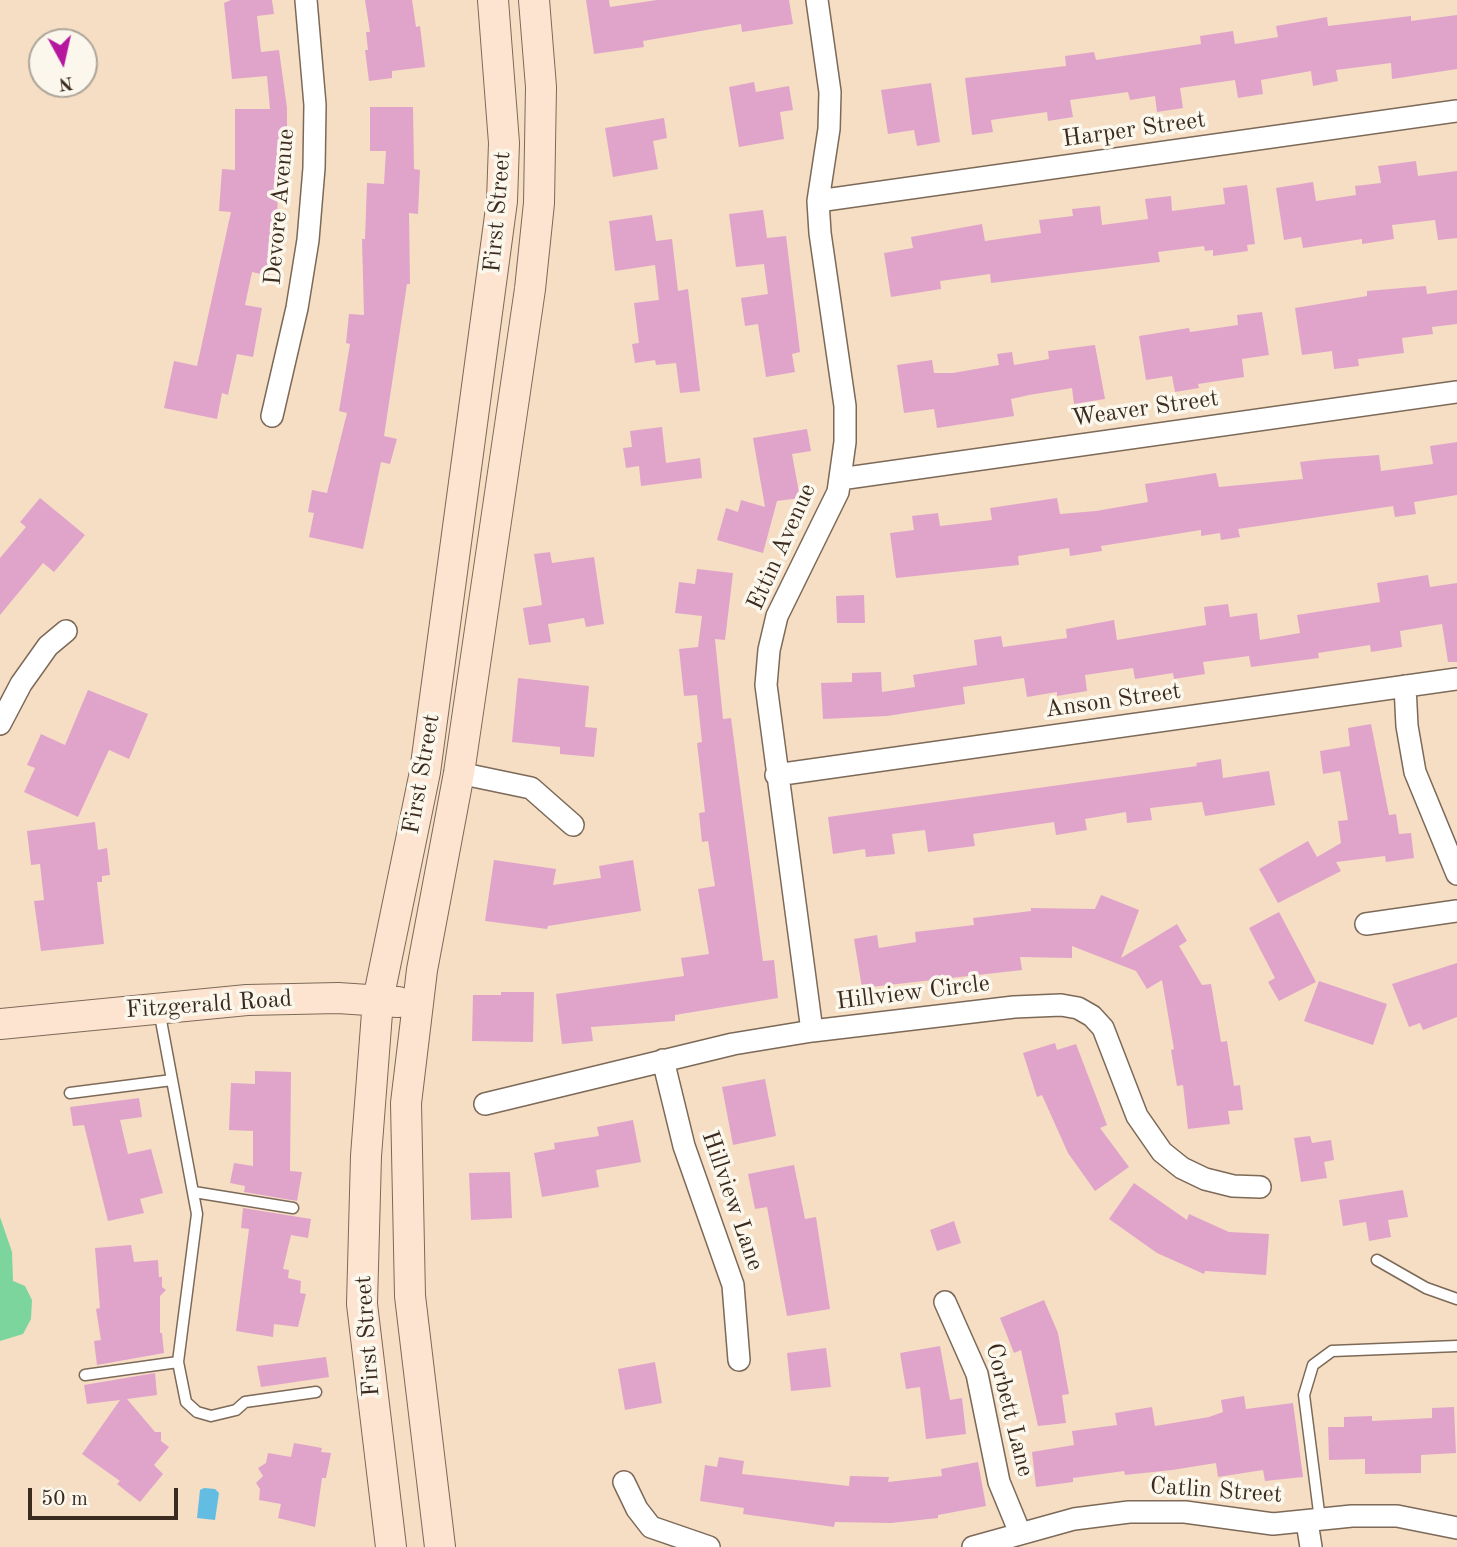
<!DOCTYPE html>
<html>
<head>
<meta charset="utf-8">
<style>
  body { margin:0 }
  #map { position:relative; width:1457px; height:1547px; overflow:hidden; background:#f5dec3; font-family:"Old Standard TT",serif }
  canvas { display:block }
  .north { position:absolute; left:28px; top:28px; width:70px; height:70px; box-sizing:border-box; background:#fbf7ec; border:2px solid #aea59a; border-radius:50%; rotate:172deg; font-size:19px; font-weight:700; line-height:28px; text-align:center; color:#3b2a1e }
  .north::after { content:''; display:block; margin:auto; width:24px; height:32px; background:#b5179e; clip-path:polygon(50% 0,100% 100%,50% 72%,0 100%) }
  .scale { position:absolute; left:28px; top:1488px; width:150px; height:32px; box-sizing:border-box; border:4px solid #3b2a1e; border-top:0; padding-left:9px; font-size:21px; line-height:24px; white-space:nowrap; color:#3b2a1e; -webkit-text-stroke:5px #fbf7ec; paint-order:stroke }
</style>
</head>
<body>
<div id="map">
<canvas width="1457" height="1547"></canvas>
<div class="north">N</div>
<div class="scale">50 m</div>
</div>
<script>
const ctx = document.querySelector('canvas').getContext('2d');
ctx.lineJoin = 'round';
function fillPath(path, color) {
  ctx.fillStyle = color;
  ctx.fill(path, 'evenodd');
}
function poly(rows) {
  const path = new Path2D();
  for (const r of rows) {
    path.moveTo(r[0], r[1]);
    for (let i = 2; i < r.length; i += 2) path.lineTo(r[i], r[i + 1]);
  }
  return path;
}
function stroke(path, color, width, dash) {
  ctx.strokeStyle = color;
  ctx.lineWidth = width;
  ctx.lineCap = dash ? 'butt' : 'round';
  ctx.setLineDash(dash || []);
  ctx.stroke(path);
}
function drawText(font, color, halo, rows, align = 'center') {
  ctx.font = font + ' "Old Standard TT",serif';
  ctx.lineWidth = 7;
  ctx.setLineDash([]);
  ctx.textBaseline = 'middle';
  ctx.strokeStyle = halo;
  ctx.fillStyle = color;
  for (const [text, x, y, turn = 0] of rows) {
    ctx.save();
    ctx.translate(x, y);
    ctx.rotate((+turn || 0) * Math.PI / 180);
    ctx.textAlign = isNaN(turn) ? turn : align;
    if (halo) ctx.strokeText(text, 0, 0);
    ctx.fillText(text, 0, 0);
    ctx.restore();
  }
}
const green = poly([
  [0,1217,12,1252,13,1281,25,1286,32,1300,31,1319,23,1334,0,1341]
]);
const water = poly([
  [204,1488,215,1489,219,1493,215,1520,197,1518,200,1490]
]);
const building = poly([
  [231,0,272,0,274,14,257,16,261,52,279,50,287,108,287,137,280,137,276,245,269,276,252,272,245,305,262,308,253,357,237,354,228,395,222,393,217,419,164,408,174,361,197,366,231,212,219,211,222,169,235,170,235,109,270,109,267,76,232,79,224,3],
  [365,0,412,0,416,27,420,26,425,67,392,71,392,78,369,81,365,50,368,50,366,32,370,32],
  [586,0,609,0,610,7,657,0,789,0,793,24,742,32,741,24,643,41,644,47,594,54],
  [1457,15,1457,69,1392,79,1391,63,1336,70,1338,81,1313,86,1311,71,1261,80,1263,94,1238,98,1235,80,1180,88,1183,108,1157,112,1155,96,1130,100,1128,92,1070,100,1073,117,1048,121,1047,112,991,120,993,132,972,135,965,78,1066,66,1065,56,1094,52,1096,60,1201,44,1200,36,1233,31,1235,44,1278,37,1276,26,1327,17,1328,26,1411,16,1411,21],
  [754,82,756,92,789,86,793,110,780,112,784,139,739,147,729,87],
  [931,83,940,142,917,146,914,130,888,134,881,90],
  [370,107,413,107,414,169,420,170,418,214,409,213,410,284,407,284,384,436,397,439,390,464,381,462,363,549,309,537,314,513,308,512,312,490,327,493,347,413,339,411,350,344,346,343,349,314,364,315,362,239,365,239,367,183,384,184,386,151,370,151],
  [664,118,667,138,653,141,658,169,613,177,605,128],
  [1416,161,1418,176,1457,171,1457,238,1438,240,1435,220,1392,225,1394,239,1362,244,1362,239,1303,248,1301,237,1284,240,1276,188,1313,182,1316,201,1356,195,1355,186,1381,183,1378,166],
  [1247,185,1255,244,1247,245,1248,251,1213,256,1213,250,1205,251,1204,246,1158,252,1160,262,991,283,990,274,940,281,941,289,891,297,884,253,913,248,911,237,982,224,985,241,1041,233,1039,220,1073,216,1072,209,1100,206,1102,225,1148,219,1145,199,1171,196,1172,211,1225,204,1223,188],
  [763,210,767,238,786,236,800,352,792,354,795,372,766,377,758,324,745,326,741,298,768,294,764,264,736,267,729,214],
  [652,215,656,241,672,239,678,291,688,289,700,391,680,393,676,363,656,365,655,360,635,363,632,344,639,343,634,303,659,300,655,265,615,271,609,221],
  [1426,286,1427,294,1457,290,1457,324,1432,327,1433,334,1402,338,1404,353,1358,359,1359,366,1334,369,1332,351,1302,355,1295,308,1367,296,1367,291],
  [1262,312,1269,355,1242,359,1244,377,1198,384,1199,388,1175,392,1172,376,1146,380,1139,336,1189,328,1190,332,1238,325,1237,315],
  [1095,345,1105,399,1074,404,1072,388,1029,395,1011,399,1014,416,937,428,934,409,904,413,897,365,932,360,934,373,953,373,999,365,997,354,1012,352,1014,365,1049,359,1048,351],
  [662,427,666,463,700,458,702,478,641,486,639,466,626,468,623,448,632,447,630,431],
  [807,429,811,451,792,454,800,498,777,501,763,553,717,540,726,508,738,512,741,500,765,507,753,438],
  [1457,442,1457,495,1414,502,1416,514,1395,517,1393,506,1238,529,1240,537,1221,540,1220,533,1201,536,1201,530,1101,546,1102,551,1070,556,1069,548,1018,556,1019,565,896,578,890,533,914,530,912,516,938,513,940,526,992,520,990,508,1057,498,1060,514,1096,511,1148,502,1145,484,1216,473,1219,487,1303,479,1300,462,1325,459,1379,455,1381,471,1433,464,1430,446],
  [40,498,85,535,54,572,43,563,0,615,0,558,26,527,20,522],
  [550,552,552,563,594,557,604,624,586,627,584,618,548,624,551,642,529,645,523,608,542,605,534,554],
  [697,569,733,573,725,640,715,639,723,719,731,718,763,961,774,960,778,998,675,1015,675,1021,591,1027,593,1041,562,1044,556,994,684,976,681,958,709,954,698,889,715,886,708,841,702,842,699,813,705,812,697,743,702,742,697,695,684,696,679,649,698,647,702,616,675,613,679,582,695,584],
  [1428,575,1430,587,1457,583,1457,662,1448,662,1442,624,1400,631,1402,647,1371,652,1370,645,1318,653,1319,658,1251,667,1249,656,1203,662,1205,674,1174,679,1173,673,1135,679,1133,668,1085,675,1087,691,1057,696,1057,692,1027,697,1024,678,963,687,965,704,887,716,823,719,821,683,852,682,852,673,881,672,882,692,915,687,913,675,977,665,974,640,1001,636,1003,647,1067,638,1066,629,1114,620,1117,640,1206,625,1204,607,1228,604,1230,617,1257,613,1260,640,1300,633,1297,615,1380,602,1377,583],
  [864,595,865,623,837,623,836,596],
  [518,678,589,686,585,727,597,728,594,757,560,754,560,747,512,742],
  [88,690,148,714,129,759,109,750,78,817,24,792,35,768,27,765,41,734,65,745],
  [1371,724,1389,815,1396,814,1399,834,1411,833,1414,858,1386,862,1385,856,1336,862,1341,871,1278,903,1259,869,1308,841,1317,857,1341,843,1338,821,1348,820,1340,771,1323,774,1320,751,1350,746,1348,728],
  [1221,759,1223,778,1269,771,1275,805,1205,816,1202,802,1150,808,1152,820,1127,823,1126,812,1085,819,1087,830,1056,835,1054,822,973,834,975,846,928,852,925,830,892,834,895,854,866,857,865,849,833,854,828,817,1197,766,1196,763],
  [95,822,98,850,107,848,110,875,102,876,102,882,97,882,104,944,41,951,34,901,44,900,40,864,31,865,27,831],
  [494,860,556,869,553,885,601,878,599,866,633,860,641,911,548,926,547,929,485,921],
  [1101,895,1139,910,1121,958,1177,924,1187,941,1179,946,1202,985,1211,984,1221,1042,1227,1041,1234,1086,1240,1085,1243,1110,1228,1111,1230,1124,1188,1129,1183,1085,1177,1086,1171,1050,1174,1049,1162,980,1147,989,1136,971,1072,946,1072,958,1020,957,1022,970,862,988,854,939,877,935,879,948,916,942,915,932,974,925,973,918,1031,911,1031,908,1095,909],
  [1279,912,1316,982,1279,1001,1268,982,1275,978,1249,928],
  [1457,963,1457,1017,1423,1030,1420,1023,1409,1027,1392,984],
  [1319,981,1387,1004,1373,1045,1304,1021],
  [501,992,534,992,533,1042,472,1041,473,995,501,995],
  [1055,1043,1057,1050,1076,1044,1107,1125,1100,1128,1129,1167,1095,1191,1068,1153,1042,1095,1037,1097,1023,1053],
  [255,1071,291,1072,290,1171,302,1172,297,1201,244,1192,245,1186,230,1183,234,1163,253,1166,253,1131,229,1130,231,1083,255,1084],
  [765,1079,776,1136,733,1145,722,1087],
  [139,1098,142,1117,120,1120,128,1154,151,1149,163,1193,140,1199,144,1213,108,1221,84,1125,73,1126,70,1107],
  [633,1120,641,1162,596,1170,599,1187,542,1197,534,1153,555,1149,554,1143,599,1136,597,1127],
  [1310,1136,1312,1143,1331,1140,1334,1160,1324,1162,1327,1178,1301,1182,1294,1138],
  [794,1165,805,1219,816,1217,830,1309,787,1316,767,1207,755,1209,748,1174],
  [510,1172,512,1218,471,1220,469,1173],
  [1134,1183,1187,1220,1189,1214,1229,1232,1269,1234,1266,1275,1205,1271,1204,1274,1157,1253,1109,1219],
  [1403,1190,1408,1217,1388,1220,1391,1237,1369,1241,1366,1222,1343,1226,1339,1200],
  [243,1208,311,1219,308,1238,291,1235,283,1269,289,1270,288,1278,301,1281,300,1293,306,1294,298,1327,274,1324,273,1337,236,1331,249,1229,241,1228],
  [954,1221,961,1243,937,1251,930,1230],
  [131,1245,134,1262,158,1260,159,1277,162,1277,162,1287,166,1290,160,1296,160,1333,162,1333,164,1353,97,1365,94,1341,101,1340,96,1309,100,1308,95,1248],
  [1044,1300,1058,1333,1069,1394,1062,1395,1066,1423,1038,1426,1021,1350,1014,1353,1000,1318],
  [940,1346,950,1400,962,1398,966,1434,926,1439,920,1387,906,1389,900,1353],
  [826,1348,831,1387,791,1391,787,1353],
  [326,1357,329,1377,261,1387,257,1366],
  [655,1362,662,1403,625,1410,618,1369],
  [155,1373,157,1395,127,1399,155,1432,161,1432,161,1441,169,1447,154,1465,163,1474,140,1502,117,1484,120,1481,82,1454,120,1400,87,1404,84,1385],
  [1244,1396,1246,1409,1293,1403,1303,1477,1265,1481,1263,1470,1218,1477,1216,1463,1172,1470,1125,1475,1124,1471,1073,1478,1073,1482,1036,1487,1032,1452,1074,1445,1072,1431,1117,1425,1115,1413,1152,1407,1155,1426,1209,1417,1223,1412,1221,1400],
  [1454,1407,1456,1453,1421,1455,1421,1473,1365,1474,1365,1459,1329,1460,1328,1427,1344,1427,1344,1417,1372,1416,1372,1421,1432,1418,1432,1408],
  [294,1443,322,1448,321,1452,331,1453,326,1478,322,1478,315,1527,278,1518,281,1504,259,1500,260,1489,256,1483,263,1476,258,1468,266,1463,268,1453,291,1457],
  [719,1457,744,1461,742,1474,849,1486,850,1476,889,1477,888,1482,942,1476,941,1469,978,1462,986,1506,938,1515,938,1518,891,1523,835,1522,834,1527,743,1514,744,1508,700,1501,705,1465,717,1467]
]);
const service = poly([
  [159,1010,197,1214,178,1362,186,1402,197,1412,211,1416,236,1410,245,1402,316,1392],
  [70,1093,172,1080],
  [194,1192,293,1208],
  [1377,1260,1426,1288,1457,1299],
  [85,1375,178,1362],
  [1320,1520,1304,1395,1313,1365,1332,1351,1457,1346]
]);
const minor = poly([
  [818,201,1457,111],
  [272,416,297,308,308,240,314,168,315,105,306,0],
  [840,479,1457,392],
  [1405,686,1407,726,1415,772,1457,874],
  [0,724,21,684,48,646,66,631],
  [459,773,531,788,573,825],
  [776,775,1457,679],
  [1366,924,1457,911],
  [812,1031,766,685,769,650,777,616,838,492,845,442,845,406,820,233,818,201,829,129,830,92,817,0],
  [663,1060,684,1146,733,1285,739,1360],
  [485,1104,733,1044,812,1031,1014,1007,1061,1005,1078,1008,1092,1016,1103,1028,1137,1116,1162,1152,1182,1168,1205,1179,1233,1186,1260,1187],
  [945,1302,977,1374,999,1482,1020,1533],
  [624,1482,637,1509,651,1527,709,1547],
  [1307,1522,1311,1547],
  [973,1547,1074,1519,1129,1512,1185,1512,1273,1524,1352,1516,1397,1516,1457,1528]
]);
const secondary = poly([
  [0,1024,247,1000,338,998,398,1002],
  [391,1547,362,1304,366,1156,378,1000,425,772,502,201,504,143,493,0],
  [440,1547,410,1296,406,1103,422,970,459,773,530,289,539,203,541,87,534,0]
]);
const streetNames = [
  ["Harper Street",1134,130,-8],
  ["Devore Avenue",280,207,-85],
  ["First Street",498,212,-85],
  ["Weaver Street",1145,409,-8],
  ["Ettin Avenue",782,547,-66],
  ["Anson Street",1113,701,-8],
  ["First Street",422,774,-80],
  ["Hillview Circle",913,993,-7],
  ["Fitzgerald Road",209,1005,-4],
  ["Hillview Lane",732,1201,71],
  ["First Street",368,1336,-94],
  ["Corbett Lane",1009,1410,76],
  ["Catlin Street",1216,1491,4]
];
fillPath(green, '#7bd59c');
fillPath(water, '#63bce1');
fillPath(building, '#e0a4cb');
stroke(service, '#7c6958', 13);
stroke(minor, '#7c6958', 24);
stroke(secondary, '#7c6958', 32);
stroke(service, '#fff', 10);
stroke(minor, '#fff', 21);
stroke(secondary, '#fde4d1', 30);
drawText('24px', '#3b2a1e', '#fbf7ec', streetNames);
</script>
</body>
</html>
